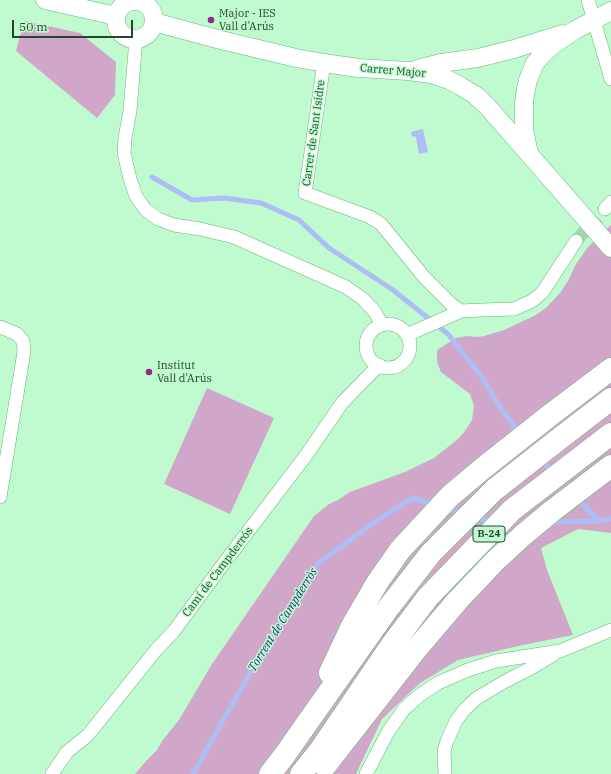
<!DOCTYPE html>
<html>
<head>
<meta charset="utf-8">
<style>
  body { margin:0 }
  #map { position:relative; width:611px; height:774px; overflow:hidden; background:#bffbce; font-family:"IBM Plex Serif",serif }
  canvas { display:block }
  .scale { position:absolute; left:12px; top:20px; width:121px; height:18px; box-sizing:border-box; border:2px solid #26452f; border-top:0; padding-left:5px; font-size:12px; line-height:14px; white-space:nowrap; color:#26452f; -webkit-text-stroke:3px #bffbce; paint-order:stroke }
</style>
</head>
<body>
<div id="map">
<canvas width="611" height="774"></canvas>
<div class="scale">50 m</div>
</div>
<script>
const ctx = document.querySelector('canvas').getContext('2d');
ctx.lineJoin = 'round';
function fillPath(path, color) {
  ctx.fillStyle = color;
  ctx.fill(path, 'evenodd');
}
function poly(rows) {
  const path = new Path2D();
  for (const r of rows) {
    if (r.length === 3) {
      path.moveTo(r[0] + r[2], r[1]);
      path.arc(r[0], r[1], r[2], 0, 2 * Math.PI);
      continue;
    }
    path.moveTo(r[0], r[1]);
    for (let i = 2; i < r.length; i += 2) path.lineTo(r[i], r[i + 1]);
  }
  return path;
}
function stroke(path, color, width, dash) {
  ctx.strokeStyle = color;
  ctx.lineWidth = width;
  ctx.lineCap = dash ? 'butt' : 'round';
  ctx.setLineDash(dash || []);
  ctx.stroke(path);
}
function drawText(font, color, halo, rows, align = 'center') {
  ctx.font = font + ' "IBM Plex Serif",serif';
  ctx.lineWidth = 3;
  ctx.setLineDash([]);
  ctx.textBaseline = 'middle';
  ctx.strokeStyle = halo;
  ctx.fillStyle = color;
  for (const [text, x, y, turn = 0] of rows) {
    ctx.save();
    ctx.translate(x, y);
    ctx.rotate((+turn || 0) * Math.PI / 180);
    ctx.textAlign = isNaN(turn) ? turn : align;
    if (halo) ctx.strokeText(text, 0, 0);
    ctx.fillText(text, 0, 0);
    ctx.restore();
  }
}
const green = poly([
  [24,21,80,33,116,62,115,95,97,118,16,51],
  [611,225,611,533,578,529,541,548,547,570,573,635,518,646,458,660,420,683,382,719,356,774,135,774,147,760,157,750,162,741,179,720,212,664,314,516,329,504,338,500,350,492,405,472,434,458,458,439,465,431,472,420,474,406,470,394,441,372,437,362,437,350,456,338,466,336,478,337,484,336,504,330,536,315,547,307,560,293,568,281,576,264,588,247],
  [207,388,274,418,230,514,164,484]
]);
const water = poly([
  [423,129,428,152,419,154,416,137,412,136,411,132]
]);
const stream = poly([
  [152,177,192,200,224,198,261,203,299,220,329,248,393,290,448,334,482,377,498,404,519,433],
  [541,459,553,472],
  [577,498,599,521],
  [446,508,463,513],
  [475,517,492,522],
  [550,522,599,521,611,519],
  [193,774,242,687,295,598,317,564,379,519,413,498,435,505]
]);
const streetTunnel = poly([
  [576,241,605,209]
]);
const street = poly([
  [588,0,611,79],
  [136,39,130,111,125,138,124,153,130,179,136,196,145,209,158,219,174,225,200,229,234,237,346,287,363,299,375,312,382,325],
  [324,63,305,193,370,217,381,224,424,277,451,304,461,311],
  [605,209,611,202],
  [388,346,22],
  [0,327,17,334,23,341,24,352,0,497],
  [407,335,461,311,482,310,514,309,532,301,542,293,576,241],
  [52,774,67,752,88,735,156,650,174,631,221,567,307,454,342,403,379,365],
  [366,774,388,732,404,709,420,695,438,683,468,670,496,661,560,651,611,630],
  [445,774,444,751,447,741,456,721,464,710,477,698,504,682,533,667,553,655]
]);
const secondary = poly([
  [45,0,116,16],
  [135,20,19],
  [154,22,221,40,296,58,324,63,358,68,408,71,431,74,449,80,460,86,475,95,487,106,611,248],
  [417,69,441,63,478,58,514,49,562,34],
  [529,154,524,129,524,102,526,89,528,80,535,63,543,54,553,45,575,30,611,11]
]);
const highway = poly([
  [330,673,352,626,377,583,400,550,450,496,482,469,549,416,611,369],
  [325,766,418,647,458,600,495,561,522,536,552,511,611,466],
  [270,774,284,756,305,726,389,607,431,553,494,490,559,439,611,399],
  [301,774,321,749,391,646,428,597,512,510,611,434]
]);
const markers = [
  [211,20,4,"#942789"],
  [149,372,4,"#942789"]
];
const shields = [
  [489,534,32]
];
const shieldNames = [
  ["B-24",489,534]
];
const poiNames = [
  ["Major - IES",219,14],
  ["Vall d'Arús",219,27],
  ["Institut",157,366],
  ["Vall d'Arús",157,379]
];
const streetNames = [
  ["Carrer Major",393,71,5],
  ["Carrer de Sant Isidre",314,133,-82],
  ["Camí de Campderrós",218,572,-53]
];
const waterNames = [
  ["Torrent de Campderròs",283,620,-58]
];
fillPath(green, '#d1a7c9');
fillPath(water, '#adbdf6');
stroke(stream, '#adbdf6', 5);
stroke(streetTunnel, '#a0d7ae', 13, [13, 6]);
stroke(street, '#68b37f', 14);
stroke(secondary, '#68b37f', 19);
stroke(highway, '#68b37f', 23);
stroke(street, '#fff', 13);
stroke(secondary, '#fff', 18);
stroke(highway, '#fff', 22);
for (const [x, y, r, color] of markers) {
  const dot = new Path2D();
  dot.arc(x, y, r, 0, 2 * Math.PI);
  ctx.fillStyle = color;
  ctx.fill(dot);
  stroke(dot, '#bffbce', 1.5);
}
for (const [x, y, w] of shields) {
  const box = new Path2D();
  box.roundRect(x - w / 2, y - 8, w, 16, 3);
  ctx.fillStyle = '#bffbce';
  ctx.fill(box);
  stroke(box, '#26452f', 1);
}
drawText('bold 10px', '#26452f', null, shieldNames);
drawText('11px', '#26452f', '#bffbce', poiNames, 'left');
drawText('11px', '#26452f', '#bffbce', streetNames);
drawText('italic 12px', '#252e7e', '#bffbce', waterNames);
</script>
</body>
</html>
